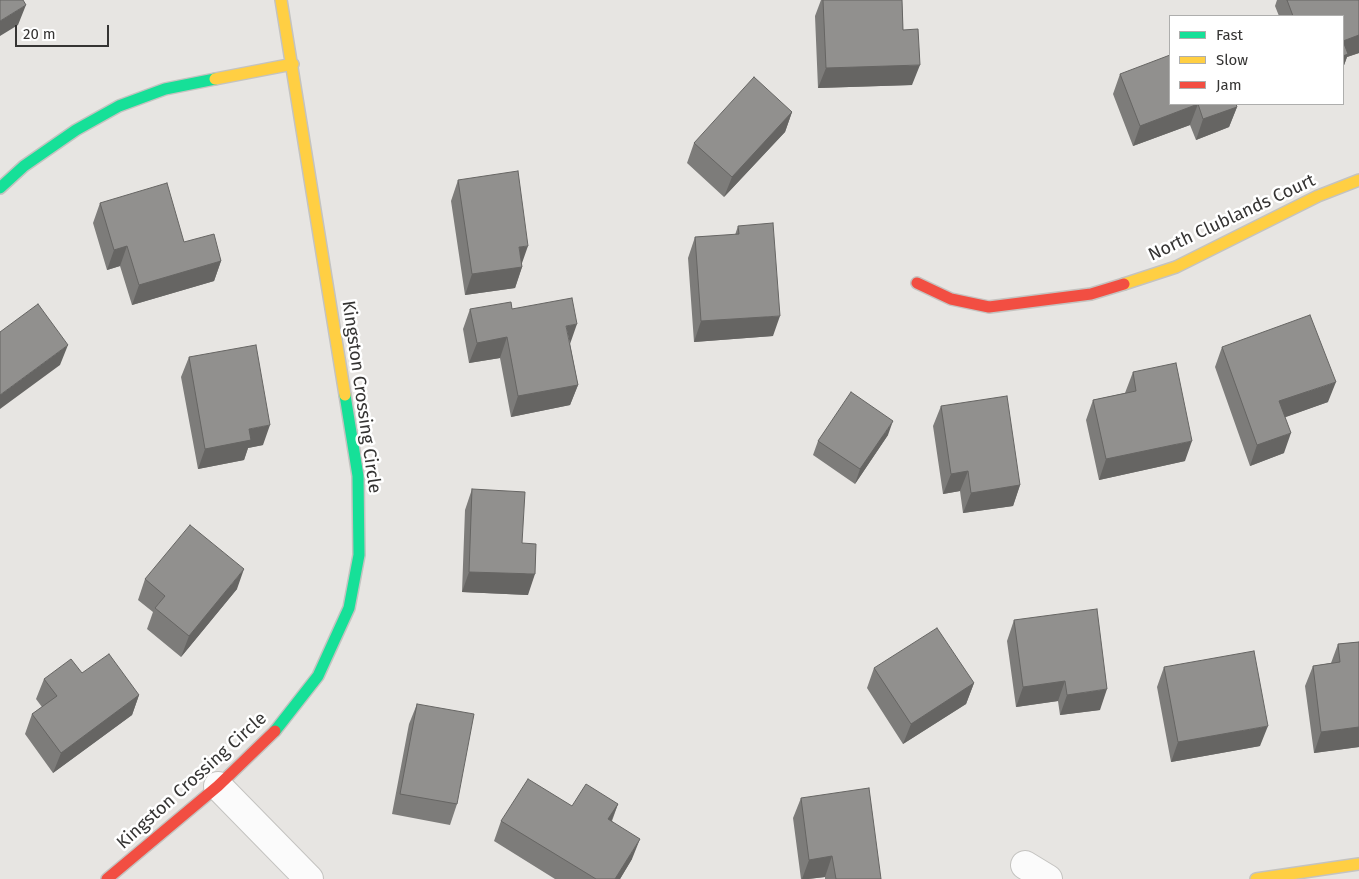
<!DOCTYPE html>
<html>
<head>
<meta charset="utf-8">
<style>
  body { margin:0 }
  #map { position:relative; width:1359px; height:879px; overflow:hidden; background:#e7e5e2; font-family:"Fira Sans",sans-serif }
  canvas { display:block }
  .legend { position:absolute; left:1169px; top:15px; width:175px; height:90px; box-sizing:border-box; background:#fff; border:1px solid #aeaead; margin:0; padding:6px 9px; list-style:none; font-size:15px; color:#353433 }
  .legend li { display:flex; align-items:center; gap:10px; height:25px }
  .legend b { width:25px; border:1px solid #aeaead }
  .scale { position:absolute; left:15px; top:25px; width:94px; height:22px; box-sizing:border-box; border:2px solid #353433; border-top:0; padding-left:6px; font-size:15px; line-height:18px; white-space:nowrap; color:#353433; -webkit-text-stroke:4px #fff; paint-order:stroke }
</style>
</head>
<body>
<div id="map">
<canvas width="1359" height="879"></canvas>
<ul class="legend">
<li><b style="height:6px;background:#16e098"></b>Fast</li>
<li><b style="height:6px;background:#ffcf43"></b>Slow</li>
<li><b style="height:6px;background:#f24e42"></b>Jam</li>
</ul>
<div class="scale">20 m</div>
</div>
<script>
const ctx = document.querySelector('canvas').getContext('2d');
ctx.lineJoin = 'round';
function poly(rows) {
  const path = new Path2D();
  for (const r of rows) {
    path.moveTo(r[0], r[1]);
    for (let i = 2; i < r.length; i += 2) path.lineTo(r[i], r[i + 1]);
  }
  return path;
}
function stroke(path, color, width, dash) {
  ctx.strokeStyle = color;
  ctx.lineWidth = width;
  ctx.lineCap = dash ? 'butt' : 'round';
  ctx.setLineDash(dash || []);
  ctx.stroke(path);
}
function fillPath(path, color) {
  ctx.fillStyle = color;
  ctx.fill(path, 'evenodd');
}
function drawText(font, color, halo, rows, align = 'center') {
  ctx.font = font + ' "Fira Sans",sans-serif';
  ctx.lineWidth = 5;
  ctx.setLineDash([]);
  ctx.textBaseline = 'middle';
  ctx.strokeStyle = halo;
  ctx.fillStyle = color;
  for (const [text, x, y, turn = 0] of rows) {
    ctx.save();
    ctx.translate(x, y);
    ctx.rotate((+turn || 0) * Math.PI / 180);
    ctx.textAlign = isNaN(turn) ? turn : align;
    if (halo) ctx.strokeText(text, 0, 0);
    ctx.fillText(text, 0, 0);
    ctx.restore();
  }
}
const street = poly([
  [218,786,309,879],
  [1025,865,1048,879]
]);
const fast = poly([
  [0,188,24,166,76,130,119,106,165,89,215,79],
  [275,731,318,676,349,608,359,555,358,476,345,395]
]);
const slow = poly([
  [281,0,345,395],
  [215,79,293,64],
  [1124,284,1176,267,1318,196,1359,180],
  [1256,879,1359,864]
]);
const jam = poly([
  [917,283,951,299,989,307,1091,294,1124,284],
  [107,879,218,786,275,731]
]);
const wall = poly([
  [821,0,902,0,903,30,912,85,818,88,815,16],
  [1277,0,1359,0,1359,53,1347,57,1343,68,1343,16,1279,16,1275,6],
  [1120,74,1237,107,1229,127,1196,140,1190,125,1133,146,1113,94],
  [792,112,785,132,724,197,687,163,694,143],
  [458,180,522,264,522,267,515,288,465,295,451,201],
  [100,203,221,261,214,281,132,305,120,266,107,270,93,223],
  [738,226,773,336,694,342,688,258,695,237,735,235],
  [470,309,512,309,570,344,578,385,570,405,511,417,500,358,469,363,463,329],
  [1222,347,1328,402,1285,417,1284,453,1250,466,1215,367],
  [189,357,263,445,248,448,244,460,198,469,181,377],
  [1133,372,1185,461,1099,480,1086,420,1093,400,1125,393],
  [941,406,1020,485,1013,506,963,513,960,491,943,494,933,426],
  [888,435,855,484,813,455,818,441],
  [472,489,522,543,528,595,462,592,465,510],
  [145,579,237,589,181,657,147,629,153,612,138,600],
  [1014,620,1100,710,1060,715,1058,701,1016,707,1007,641],
  [1359,642,1359,747,1314,753,1305,686,1313,666,1331,663,1338,644],
  [1164,667,1260,746,1171,762,1157,687],
  [874,668,974,683,966,704,903,744,867,688],
  [82,673,139,695,132,715,53,773,25,734,32,714,42,707,36,699,44,679],
  [417,704,457,804,450,825,392,814,409,724],
  [801,798,881,879,825,879,825,877,808,879,801,879,793,818],
  [618,804,612,821,632,859,620,879,555,879,494,841,501,821,572,806]
]);
const shadedWall = poly([
  [26,5,18,25,0,36,0,21],
  [1359,35,1359,53,1347,57,1343,68,1343,41],
  [920,65,912,85,818,88,826,68],
  [1198,104,1190,125,1133,146,1140,126],
  [1237,107,1229,127,1196,140,1203,119],
  [792,112,785,132,724,197,732,177],
  [127,246,120,266,107,270,114,250],
  [528,246,521,266,519,247],
  [221,261,214,281,132,305,139,285],
  [522,267,515,288,465,295,472,274],
  [780,316,773,336,694,342,701,321],
  [577,324,570,344,566,326],
  [507,337,500,358,469,363,477,343],
  [68,345,60,365,0,409,0,395],
  [1336,382,1328,402,1272,422,1279,401],
  [578,385,570,405,511,417,518,396],
  [893,421,888,435,855,484,860,469],
  [270,425,263,445,248,448,244,460,198,469,205,449,249,429],
  [1291,433,1284,453,1250,466,1257,445],
  [1192,441,1185,461,1099,480,1106,459],
  [968,471,960,491,943,494,951,474],
  [1020,485,1013,506,963,513,971,493],
  [244,569,237,589,181,657,189,636],
  [469,572,535,574,528,595,462,592],
  [1065,681,1058,701,1016,707,1023,687],
  [974,683,966,704,903,744,911,724],
  [1107,689,1100,710,1060,715,1067,695],
  [139,695,132,715,53,773,61,753],
  [1268,726,1260,746,1171,762,1178,742],
  [1359,727,1359,747,1314,753,1321,732],
  [618,804,610,824,608,819],
  [640,839,632,859,620,879,615,879],
  [832,856,825,877,808,879,802,879,809,860]
]);
const building = poly([
  [0,0,23,0,26,5,0,21,0,0],
  [823,0,902,0,903,30,918,29,920,65,826,68,823,0],
  [1287,0,1359,0,1359,35,1343,41,1348,54,1343,56,1343,16,1293,16,1287,0],
  [1170,55,1170,104,1236,104,1237,107,1203,119,1198,104,1140,126,1120,74,1170,55],
  [754,77,792,112,732,177,694,143,754,77],
  [518,171,528,246,519,247,522,267,472,274,458,180,518,171],
  [167,183,184,242,214,234,221,261,139,285,127,246,114,250,100,203,167,183],
  [773,223,780,316,701,321,695,237,739,234,738,226,773,223],
  [572,298,577,324,566,326,578,385,518,396,507,337,477,343,470,309,511,302,512,309,572,298],
  [38,304,68,345,0,395,0,332,38,304],
  [1310,315,1336,382,1279,401,1291,433,1257,445,1222,347,1310,315],
  [256,345,270,425,249,429,251,440,205,449,189,357,256,345],
  [1176,363,1192,441,1106,459,1093,400,1136,391,1133,372,1176,363],
  [851,392,893,421,860,469,818,441,851,392],
  [1007,396,1020,485,971,493,968,471,951,474,941,406,1007,396],
  [472,489,525,492,522,543,536,544,535,574,469,572,472,489],
  [190,525,244,569,189,636,155,608,165,596,145,579,190,525],
  [1097,609,1107,689,1067,695,1065,681,1023,687,1014,620,1097,609],
  [937,628,974,683,911,724,874,668,937,628],
  [1359,642,1359,727,1321,732,1313,666,1340,662,1338,644,1359,642],
  [1254,651,1268,726,1178,742,1164,667,1254,651],
  [109,654,139,695,61,753,32,714,57,696,44,679,71,659,82,673,109,654],
  [417,704,474,714,457,804,400,794,417,704],
  [528,779,572,806,586,784,618,804,608,819,640,839,615,879,596,879,501,821,528,779],
  [869,788,881,879,836,879,832,856,809,860,801,798,869,788]
]);
const streetNames = [
  ["North Clublands Court",1232,218,-25],
  ["Kingston Crossing Circle",361,397,82],
  ["Kingston Crossing Circle",192,781,-42]
];
stroke(street, '#c4c3c0', 30);
stroke(fast, '#c4c3c0', 14);
stroke(slow, '#c4c3c0', 14);
stroke(jam, '#c4c3c0', 14);
stroke(street, '#fbfbfb', 28);
stroke(fast, '#16e098', 11);
stroke(slow, '#ffcf43', 11);
stroke(jam, '#f24e42', 11);
fillPath(wall, '#7d7c7a');
fillPath(shadedWall, '#666563');
fillPath(building, '#91908e');
stroke(building, '#666563', 1);
drawText('18px', '#353433', '#fff', streetNames);
</script>
</body>
</html>
